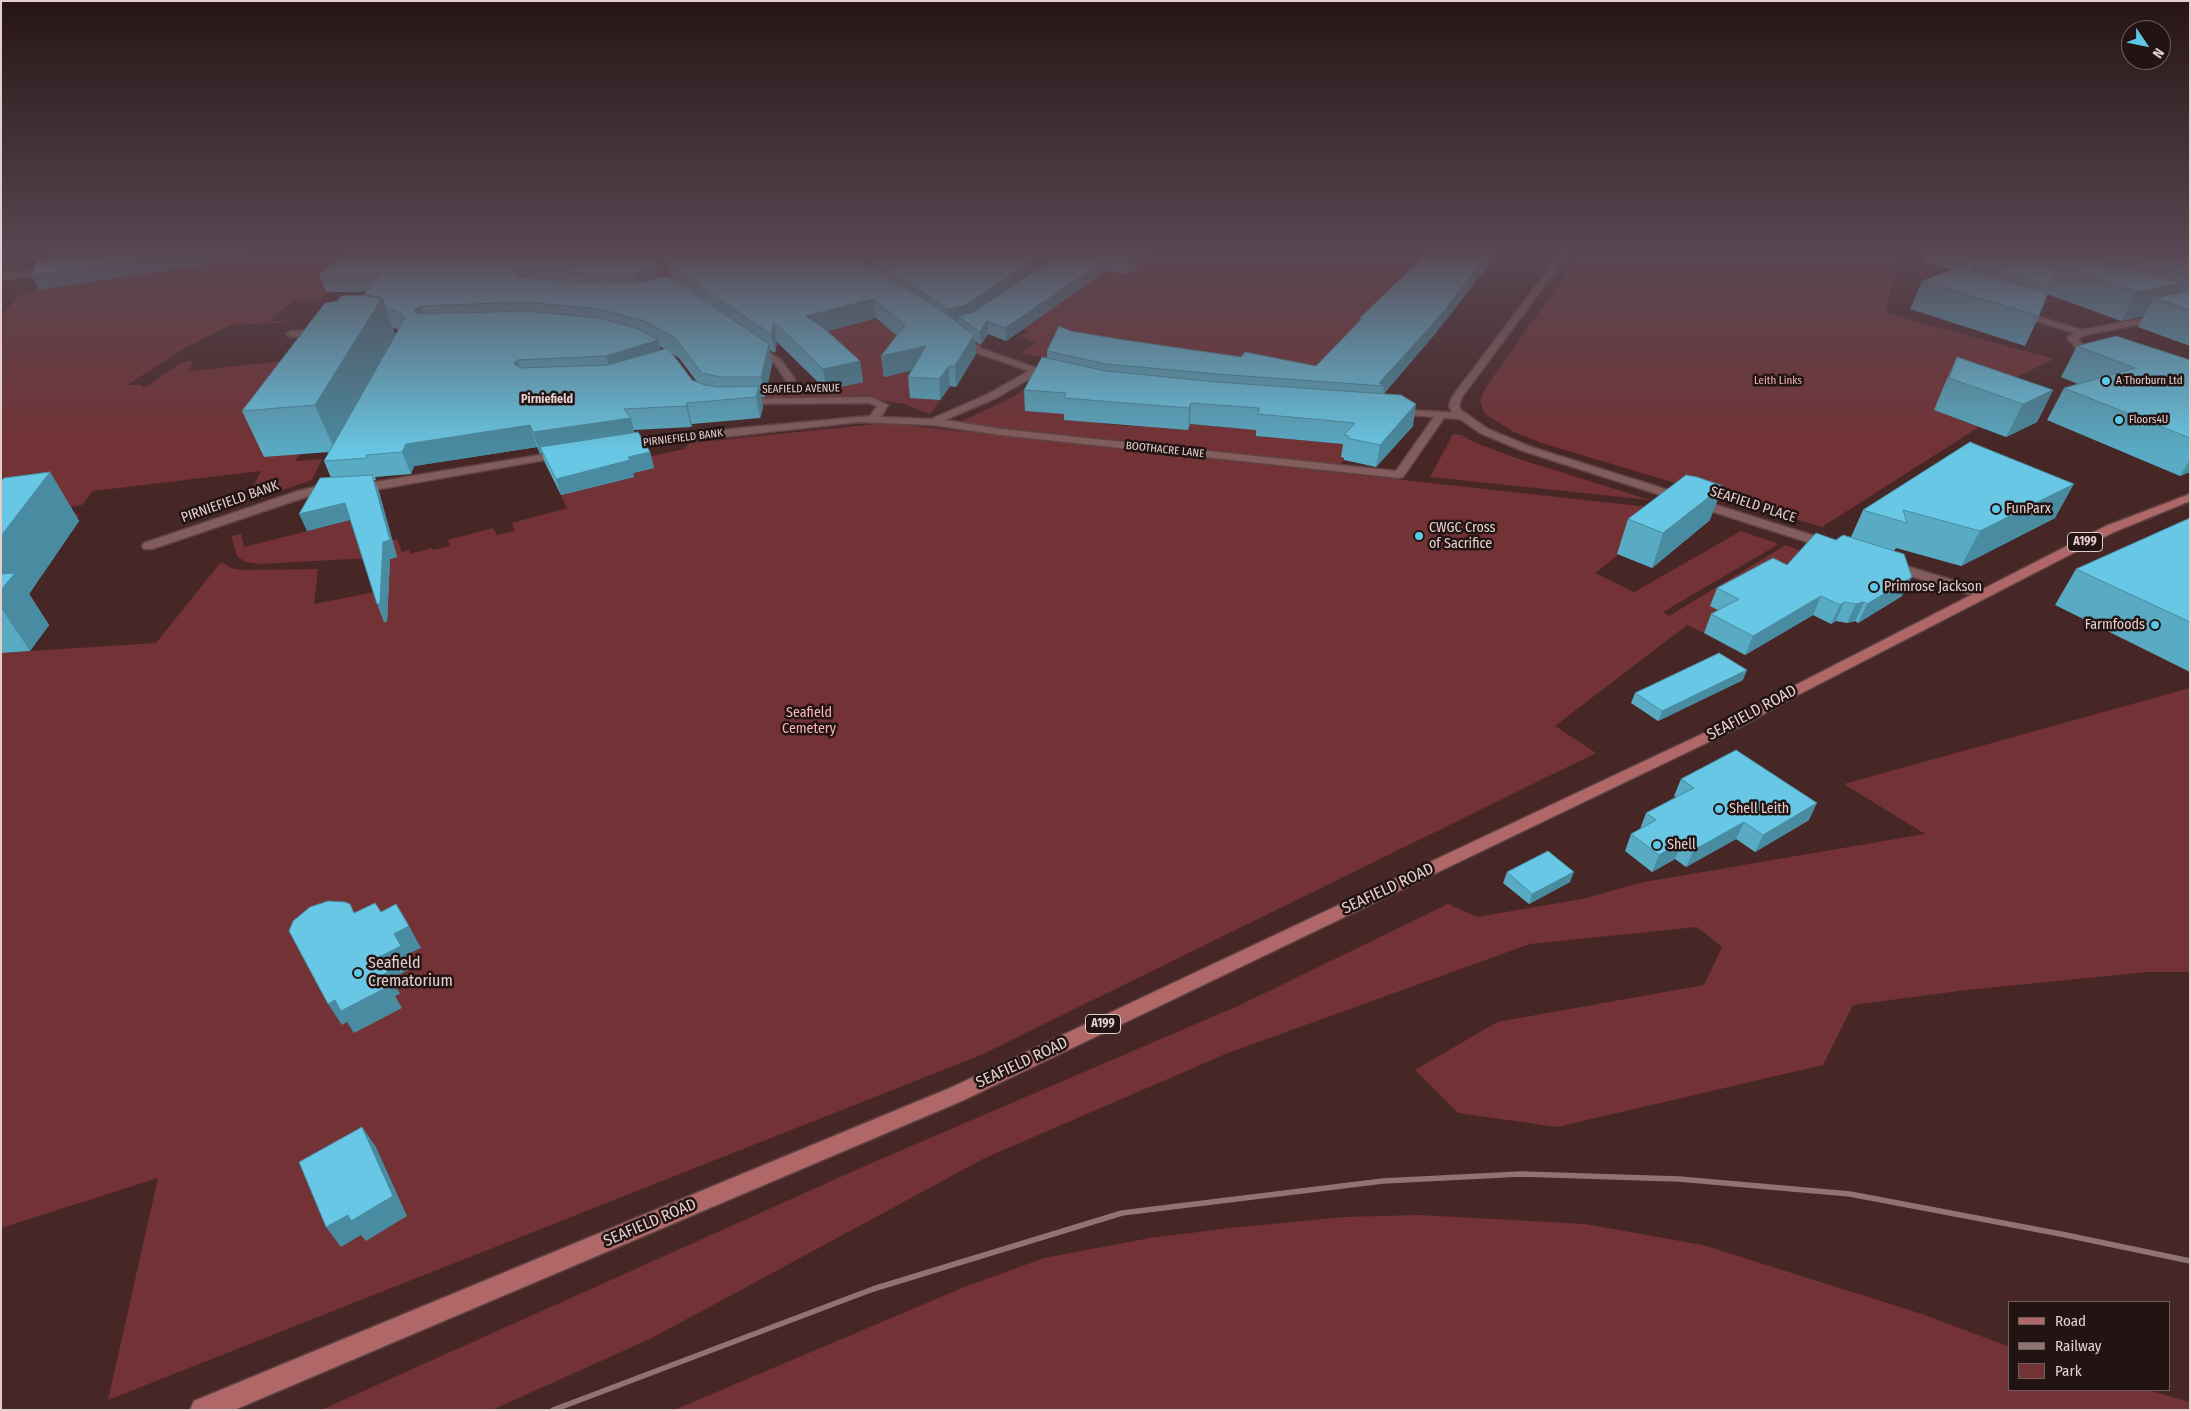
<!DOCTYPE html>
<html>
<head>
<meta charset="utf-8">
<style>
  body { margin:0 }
  #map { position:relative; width:2191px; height:1411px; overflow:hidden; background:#472626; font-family:"Fira Sans Condensed",sans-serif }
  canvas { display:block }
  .frame { position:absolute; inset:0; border:2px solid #e5cfce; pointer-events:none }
  .legend { position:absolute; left:2008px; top:1301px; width:162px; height:90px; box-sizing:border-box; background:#231414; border:1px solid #715f5e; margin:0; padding:6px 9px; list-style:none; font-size:15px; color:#e5cfce }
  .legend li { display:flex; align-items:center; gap:10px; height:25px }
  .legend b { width:25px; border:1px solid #715f5e }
  .north { position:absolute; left:2121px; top:20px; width:50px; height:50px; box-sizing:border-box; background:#231414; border:1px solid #715f5e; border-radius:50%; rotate:124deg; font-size:14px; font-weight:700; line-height:20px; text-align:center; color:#e5cfce }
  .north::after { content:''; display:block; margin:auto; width:18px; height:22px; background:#5cc7e7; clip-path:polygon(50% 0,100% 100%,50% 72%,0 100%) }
</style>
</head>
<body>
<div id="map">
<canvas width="2191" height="1411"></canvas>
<div class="frame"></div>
<ul class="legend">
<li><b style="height:6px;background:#af6768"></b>Road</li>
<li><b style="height:6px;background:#907474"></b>Railway</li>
<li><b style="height:14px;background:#733235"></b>Park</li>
</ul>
<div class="north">N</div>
</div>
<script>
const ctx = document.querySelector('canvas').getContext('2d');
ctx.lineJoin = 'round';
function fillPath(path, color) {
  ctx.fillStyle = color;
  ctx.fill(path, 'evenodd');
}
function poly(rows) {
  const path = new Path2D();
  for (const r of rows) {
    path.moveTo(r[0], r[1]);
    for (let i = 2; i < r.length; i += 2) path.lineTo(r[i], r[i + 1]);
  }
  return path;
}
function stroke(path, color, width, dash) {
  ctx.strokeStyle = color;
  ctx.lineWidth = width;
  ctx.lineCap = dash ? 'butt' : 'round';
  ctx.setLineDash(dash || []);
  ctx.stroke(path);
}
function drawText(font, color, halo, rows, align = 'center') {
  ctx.font = font + ' "Fira Sans Condensed",sans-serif';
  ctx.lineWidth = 5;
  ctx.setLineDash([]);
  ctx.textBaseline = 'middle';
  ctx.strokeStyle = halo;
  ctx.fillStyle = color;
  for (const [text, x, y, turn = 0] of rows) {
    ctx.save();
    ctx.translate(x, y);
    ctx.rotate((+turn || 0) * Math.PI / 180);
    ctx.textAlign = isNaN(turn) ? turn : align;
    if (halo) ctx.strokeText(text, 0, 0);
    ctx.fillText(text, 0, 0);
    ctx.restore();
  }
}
const green = poly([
  [299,254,390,254,402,284,336,291,318,299,294,300,269,321,293,321,290,322,230,325,185,348,127,385,141,385,144,388,182,362,194,361,188,371,336,356,265,457,300,454,295,461,322,459,312,480,271,494,253,487,261,471,93,491,82,505,62,508,69,513,79,514,74,522,1,569,1,315,24,292,198,265],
  [1117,254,1466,254,1329,369,1049,358,1021,353,1036,343,1020,336,1029,332,1022,329,1096,269,1126,274],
  [1580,254,1899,254,1886,313,2054,359,1942,413,1979,427,1822,527,1545,444,1512,431,1485,414,1480,401,1484,390],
  [688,264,841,302,870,320,877,319,933,359,971,362,970,364,952,363,889,371,924,373,910,398,940,400,930,414,905,404,867,398,747,400,752,394,790,394,793,386,822,386,826,390,862,381],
  [1027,388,1105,417,1103,424,1132,426,1135,420,1176,429,1188,430,1190,424,1251,429,1260,418,1256,436,1322,442,1360,429,1342,456,1346,458,1339,465,958,423,1009,399],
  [886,423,1675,510,1595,573,1634,592,1741,531,1779,544,1663,612,1669,616,1786,545,1803,552,1732,618,1704,633,1687,625,1555,726,1596,753,981,1055,108,1400,158,1178,1,1228,1,653,156,643,221,562,234,569,244,570,318,569,314,604,380,591,390,557,259,564,245,562,237,556,231,536,241,534,244,547,359,518,382,502,384,510,359,542,391,534,390,541,397,539,402,552,409,550,410,554,432,548,433,550,450,546,448,540,493,528,497,535,515,531,512,523,567,508,559,491,620,476,623,480,634,477,632,473,647,457,684,449,690,443],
  [1453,434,1462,435,1473,442,1519,459,1650,500,1430,477],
  [2190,688,2190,972,2147,972,1966,990,1853,1005,1823,1065,1557,1127,1458,1113,1415,1070,1497,1022,1704,985,1722,947,1697,927,1530,944,1228,1053,985,1158,652,1338,492,1410,321,1410,867,1165,1240,1005,1448,904,1477,917,1582,899,1644,882,1925,834,1844,784],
  [1420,1215,1585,1224,1703,1245,1922,1314,2010,1347,2010,1390,2147,1390,2190,1402,2190,1410,674,1410,962,1288,1044,1258,1150,1238,1230,1228,1344,1217]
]);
const street = poly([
  [681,254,690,254,669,275,668,281,680,292,676,295,660,282,662,272,681,254],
  [52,267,55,268,55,272,1,280,1,274,52,267],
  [2190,309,2190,315,2085,335,2078,339,2082,344,2100,350,2102,352,2097,355,2076,348,2067,338,2074,333,2014,314,2019,311,2082,330,2190,309],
  [321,330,324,331,324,335,291,337,286,334,291,331,321,330],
  [959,332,983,349,1047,372,1042,375,1038,374,996,398,945,420,1001,429,1396,471,1434,417,1395,414,1391,413,1390,411,1391,409,1461,413,1466,416,1461,419,1444,418,1403,477,1399,478,1001,435,932,425,859,422,624,448,618,445,624,442,740,428,870,416,877,406,869,403,738,404,738,400,742,399,870,397,888,405,881,417,931,419,988,394,1029,371,977,353,956,337,954,335,959,332],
  [755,343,781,360,795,379,794,381,786,381,775,364,752,348,750,346,755,343],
  [564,451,568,452,570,454,568,456,357,493,351,489,357,485,564,451],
  [322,485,332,485,338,489,332,493,306,497,152,549,144,549,142,546,144,543,298,491,322,485]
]);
const secondary = poly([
  [1560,254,1568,254,1462,397,1459,406,1461,410,1488,429,1531,447,1834,542,1836,545,1834,548,1826,548,1523,451,1480,433,1453,414,1449,406,1452,397,1560,254],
  [1890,561,1988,591,1990,594,1988,597,1978,597,1885,568,1884,565,1890,561]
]);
const primary = poly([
  [2190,494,2190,501,2114,532,1792,698,1746,724,964,1100,234,1410,190,1410,194,1401,950,1088,1736,718,1782,692,2106,526,2190,494]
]);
const rail = poly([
  [553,1410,873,1289,1122,1213,1383,1181,1521,1174,1679,1179,1850,1194,2066,1235,2190,1261]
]);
const wall = poly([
  [345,254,1156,254,1126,274,1106,271,1006,341,988,334,981,345,975,341,976,354,956,387,950,386,940,400,910,398,908,377,911,370,884,377,881,356,897,336,876,318,828,331,860,361,863,382,826,390,777,342,775,353,770,350,772,364,765,397,761,397,763,407,760,418,692,424,691,427,634,430,634,433,650,452,654,468,633,473,634,477,561,495,545,463,542,453,540,454,537,447,414,466,411,474,375,477,376,480,374,480,379,492,397,557,390,559,387,622,384,622,350,520,307,531,331,478,324,461,329,452,264,457,242,411,337,301,364,295,366,292,326,292,319,274],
  [668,265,671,279,660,278,660,273],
  [393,328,398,329,395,335],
  [659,346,661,347,664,349,660,350],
  [672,354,679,358,697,382,692,380],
  [1426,254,1500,254,1479,277,1435,334,1383,394,1413,426,1376,467,1344,460,1344,458,1341,457,1343,444,1256,436,1256,430,1190,424,1188,430,1064,420,1064,414,1025,411,1024,390,1047,358,1047,351,1071,331,1118,339,1241,357,1316,366,1359,321,1360,318],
  [1915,254,2190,254,2190,346,2138,327,2144,316,2121,321,2047,294,2039,316,2025,346,1910,309,1922,281,1952,270,1922,261,1923,257,1915,255],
  [2077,346,2190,360,2190,472,2180,476,2047,420,2064,388,2078,384,2061,377],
  [1957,357,2053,390,2037,422,2006,437,1934,410,1943,388],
  [1970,442,2055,518,1961,566,1896,548,1894,551,1902,596,1858,623,1855,621,1847,623,1836,621,1831,624,1813,615,1745,655,1704,633,1711,614,1718,610,1710,606,1717,588,1787,565,1836,540,1851,537,1863,510],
  [50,472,79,521,29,594,49,625,30,651,1,653,1,481],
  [2190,518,2190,672,2055,605,2076,569],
  [1628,519,1710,520,1652,568,1617,554],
  [1743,680,1658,721,1631,703,1635,693],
  [1681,779,1809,820,1755,852,1736,839,1686,867,1675,859,1652,872,1625,851,1631,834,1640,829,1646,813,1676,797,1674,796],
  [1507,872,1570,882,1529,904,1503,883]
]);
const shadedWall = poly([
  [44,254,132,254,50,265],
  [174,254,252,254,250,260,201,265,39,290,31,276],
  [656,254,679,254,660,273,662,288,640,292,635,274,656,267],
  [867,254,901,254,873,261,873,265,864,268,863,256],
  [1043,254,1062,254,967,318,958,316,959,320,949,322,948,309],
  [1138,254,1156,254,1126,274,1126,262],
  [1489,254,1500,254,1479,277,1435,334,1383,395,1384,386,1379,383],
  [1107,259,1106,271,1006,341,1005,328],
  [1982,266,1970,294,1973,269],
  [521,268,526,286,515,272],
  [2183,283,2171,304,2154,298,2144,316,2121,321,2136,292],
  [382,298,397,339,335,451,315,405],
  [873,299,876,318,809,336,806,316],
  [421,306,428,325,414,310],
  [987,321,988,334,981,345,980,332],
  [774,322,777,342,775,353,771,334],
  [974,335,976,354,956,387,955,366],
  [658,340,663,360,612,376,606,356],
  [769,344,772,364,765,397,761,377],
  [926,346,928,367,884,377,881,356],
  [517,360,523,380,514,364],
  [860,361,863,382,826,390,823,369],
  [949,366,950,386,940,400,939,379],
  [759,386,763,407,760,418,756,397],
  [2053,390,2037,422,2006,437,2023,404],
  [687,403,692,424,691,427,686,406],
  [1191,403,1190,424,1188,430,1189,408],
  [1416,404,1413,426,1376,467,1380,445],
  [631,418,636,440,540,447,542,453,540,454,533,432],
  [530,425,537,447,414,466,411,474,402,452,406,444],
  [650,452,654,468,633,473,634,477,561,495,556,479,628,457],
  [2190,460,2190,472,2180,476],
  [50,472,79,521,29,594,49,625,30,651,1,608,1,536],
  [372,475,379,492,397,557,390,559,387,622,384,622,377,604,383,542],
  [2074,484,2055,518,1961,566,1980,531],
  [1723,486,1710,520,1652,568,1663,533],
  [345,503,352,519,307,531,299,514],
  [1912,577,1902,596,1858,623,1867,604],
  [1821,596,1813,615,1745,655,1753,636],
  [1844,602,1836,621,1831,624,1840,605],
  [1864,602,1855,621,1847,623,1856,604],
  [1747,670,1743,680,1658,721,1662,711],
  [1817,803,1809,820,1755,852,1763,835],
  [1744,822,1736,839,1686,867,1694,850],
  [1682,842,1675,859,1652,872,1659,855],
  [1574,872,1570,882,1529,904,1532,894],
  [409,926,421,948,406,955,413,967,392,979,400,994,395,996,402,1008,354,1033,347,1022,342,1025,328,1004,383,975,379,957,394,934],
  [362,1127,376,1147,407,1216,366,1241,361,1235,341,1247,326,1227]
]);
const building = poly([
  [87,254,174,254,31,276,38,261,87,254],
  [345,254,656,254,656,267,658,269,635,274,603,275,521,268,515,272,520,277,603,284,636,283,668,276,769,344,761,377,720,377,702,373,675,338,647,322,600,309,526,302,421,306,414,310,418,314,526,311,599,318,639,329,658,340,606,356,517,360,514,364,521,368,608,365,668,348,692,380,705,385,719,387,759,386,756,397,687,403,686,406,624,409,631,418,533,432,530,425,406,444,402,452,366,455,367,458,324,461,405,318,397,311,386,309,382,298,364,295,379,273,319,274,345,254],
  [671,254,851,254,942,311,974,335,955,366,949,366,939,379,908,377,926,346,881,356,905,325,873,299,806,316,827,331,860,361,823,369,774,322,771,334,668,265,667,258,671,254],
  [891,254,1043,254,966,305,948,309,873,261,891,254],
  [1059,254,1138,254,1126,262,1107,259,1005,328,987,321,980,332,958,316,974,312,1059,254],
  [1426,254,1489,254,1483,261,1439,317,1379,383,1384,386,1217,374,1106,364,1047,351,1059,326,1071,331,1118,339,1241,357,1245,352,1316,366,1362,319,1360,318,1426,254],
  [1994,254,2068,254,2183,283,2136,292,2058,265,2050,286,1982,266,1973,269,1974,272,2048,293,2039,316,1922,281,1994,254],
  [2101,254,2190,254,2190,275,2101,254],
  [2190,291,2190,310,2154,298,2190,291],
  [368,295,382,298,315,405,242,411,325,303,337,301,341,296,368,295],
  [2116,336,2190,360,2190,438,2064,388,2135,368,2077,346,2116,336],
  [1042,357,1106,371,1217,382,1401,395,1416,404,1380,445,1347,438,1349,436,1344,435,1355,423,1258,414,1259,408,1191,403,1189,408,1064,398,1066,393,1024,390,1042,357],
  [1957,357,2053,390,2023,404,1949,378,1957,357],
  [638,432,650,452,628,457,630,460,556,479,540,447,638,432],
  [1970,442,2074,484,1980,531,1903,510,1907,523,1863,510,1970,442],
  [50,472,1,536,1,481,4,478,50,472],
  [372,475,390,540,383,542,380,604,377,604,345,503,299,514,320,478,372,475],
  [1686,475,1697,477,1723,486,1663,533,1628,519,1686,475],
  [2190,518,2190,622,2076,569,2190,518],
  [1816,533,1836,540,1843,535,1904,554,1912,577,1867,604,1864,602,1856,604,1844,602,1840,605,1821,596,1753,636,1711,614,1739,599,1717,588,1773,558,1787,565,1816,533],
  [15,573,1,590,1,574,15,573],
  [1719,653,1747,670,1662,711,1635,693,1719,653],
  [1736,750,1817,803,1763,835,1744,822,1694,850,1682,842,1659,855,1631,834,1656,820,1646,813,1694,788,1681,779,1736,750],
  [1548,851,1574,872,1532,894,1507,872,1548,851],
  [328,901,345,902,350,904,354,913,375,903,381,912,396,904,409,926,394,934,401,946,379,957,388,972,383,975,389,986,341,1011,335,1000,328,1004,289,931,293,921,310,907,328,901],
  [362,1127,393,1196,351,1221,348,1215,326,1227,299,1162,362,1127]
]);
const markers = [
  [2106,381,5,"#5cc7e7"],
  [2119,420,5,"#5cc7e7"],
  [1996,509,5,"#5cc7e7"],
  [1419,536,5,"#5cc7e7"],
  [1874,587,5,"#5cc7e7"],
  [2155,625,5,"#5cc7e7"],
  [1719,809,5,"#5cc7e7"],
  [1657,845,5,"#5cc7e7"],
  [358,973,5,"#5cc7e7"]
];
const farParknames = [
  ["Leith Links",1778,381]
];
const farPoinames = [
  ["A Thorburn Ltd",2116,381],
  ["Floors4U",2129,420]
];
const farStreetnames = [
  ["SEAFIELD AVENUE",801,389,-1],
  ["PIRNIEFIELD BANK",683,438,-7],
  ["BOOTHACRE LANE",1165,450,6]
];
const farNeighbourhoodnames = [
  ["Pirniefield",547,400]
];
const shields = [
  [2085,542,35],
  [1103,1024,35]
];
const shieldNames = [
  ["A199",2085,542],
  ["A199",1103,1024]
];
const streetNames = [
  ["PIRNIEFIELD BANK",230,502,-19],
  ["SEAFIELD PLACE",1753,505,18]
];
const poiNames = [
  ["FunParx",2006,509],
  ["CWGC Cross",1429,528],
  ["of Sacrifice",1429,544],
  ["Primrose Jackson",1884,587],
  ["Farmfoods",2145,625,"right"],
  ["Shell Leith",1729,809],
  ["Shell",1667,845]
];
const parkNames = [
  ["Seafield",809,713],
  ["Cemetery",809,729]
];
const nearStreetnames = [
  ["SEAFIELD ROAD",1752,713,-28],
  ["SEAFIELD ROAD",1388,889,-25],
  ["SEAFIELD ROAD",1022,1063,-25],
  ["SEAFIELD ROAD",650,1223,-23]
];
const nearPoinames = [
  ["Seafield",368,964],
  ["Crematorium",368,982]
];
fillPath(green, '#733235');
stroke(street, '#604444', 3);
stroke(secondary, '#604444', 3);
stroke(primary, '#604444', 3);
fillPath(street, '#835d5d');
fillPath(secondary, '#835d5d');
fillPath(primary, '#af6768');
stroke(rail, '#907474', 5.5);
fillPath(wall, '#59abc4');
fillPath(shadedWall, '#498ba0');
fillPath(building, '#68c7e4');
stroke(building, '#498ba0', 1);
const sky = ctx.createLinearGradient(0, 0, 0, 452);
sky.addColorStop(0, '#271515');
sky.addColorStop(0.56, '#584752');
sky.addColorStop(1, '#58475200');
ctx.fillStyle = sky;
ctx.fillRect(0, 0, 2191, 452);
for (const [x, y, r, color] of markers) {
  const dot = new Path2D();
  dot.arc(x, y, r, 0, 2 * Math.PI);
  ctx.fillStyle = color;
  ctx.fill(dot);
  stroke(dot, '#231414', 2);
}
drawText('11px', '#f8b6b5', '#231414', farParknames);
drawText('11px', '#e5cfce', '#231414', farPoinames, 'left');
drawText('11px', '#e5cfce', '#231414', farStreetnames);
drawText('bold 12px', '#e5cfce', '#231414', farNeighbourhoodnames);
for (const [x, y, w] of shields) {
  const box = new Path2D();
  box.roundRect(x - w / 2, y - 9.5, w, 19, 4);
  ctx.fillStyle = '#231414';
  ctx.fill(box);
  stroke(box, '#e5cfce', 1);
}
drawText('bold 12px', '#e5cfce', null, shieldNames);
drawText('14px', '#e5cfce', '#231414', streetNames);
drawText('14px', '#e5cfce', '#231414', poiNames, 'left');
drawText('14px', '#f8b6b5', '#231414', parkNames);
drawText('16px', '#e5cfce', '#231414', nearStreetnames);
drawText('16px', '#e5cfce', '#231414', nearPoinames, 'left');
</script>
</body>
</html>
